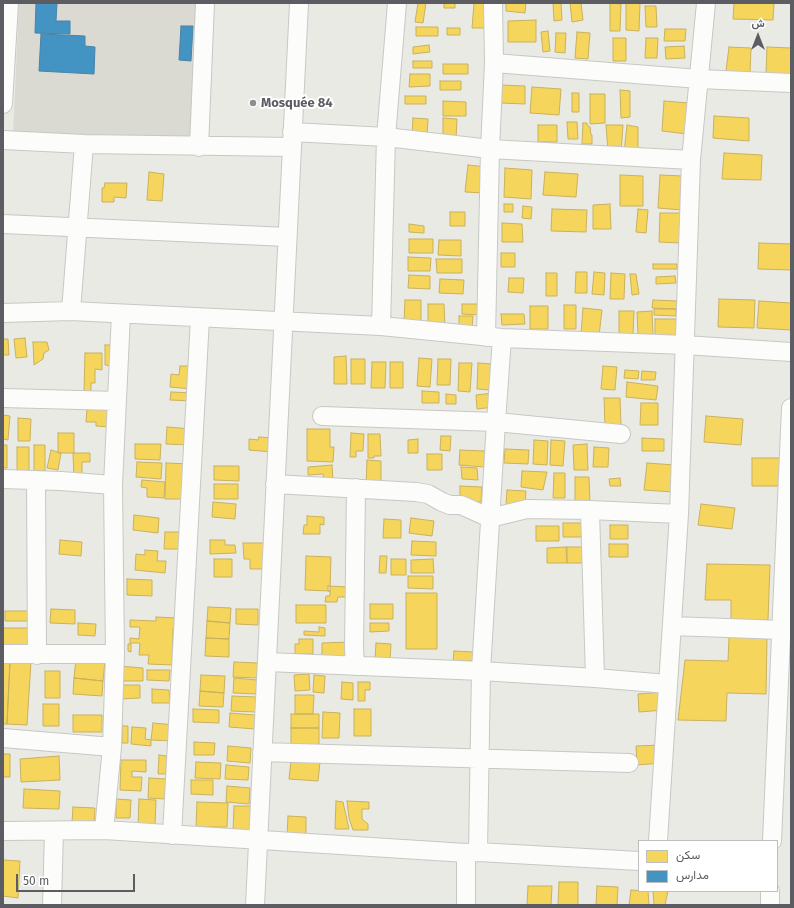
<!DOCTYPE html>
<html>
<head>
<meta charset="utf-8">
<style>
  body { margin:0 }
  #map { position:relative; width:794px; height:908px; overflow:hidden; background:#eaeae5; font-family:"Fira Sans",Vazirmatn,sans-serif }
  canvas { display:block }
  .frame { position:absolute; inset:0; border:4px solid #5b5d62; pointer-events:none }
  .legend { position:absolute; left:638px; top:840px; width:140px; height:52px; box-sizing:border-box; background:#fff; border:1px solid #bdbec0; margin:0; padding:5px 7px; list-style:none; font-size:12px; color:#5b5d62 }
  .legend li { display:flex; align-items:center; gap:8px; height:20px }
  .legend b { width:20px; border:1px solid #bdbec0 }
  .north { position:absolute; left:738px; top:16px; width:40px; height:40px; -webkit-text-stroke:3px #fff; paint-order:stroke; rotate:0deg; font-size:11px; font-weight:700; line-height:16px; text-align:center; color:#5b5d62 }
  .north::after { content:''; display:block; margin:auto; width:14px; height:18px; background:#5b5d62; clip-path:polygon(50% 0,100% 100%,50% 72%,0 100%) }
  .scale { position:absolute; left:16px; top:874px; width:119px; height:18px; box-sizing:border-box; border:2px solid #5b5d62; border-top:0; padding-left:5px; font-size:12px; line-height:14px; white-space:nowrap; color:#5b5d62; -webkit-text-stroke:3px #fff; paint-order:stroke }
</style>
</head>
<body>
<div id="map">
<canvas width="794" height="908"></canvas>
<div class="frame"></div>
<ul class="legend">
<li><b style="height:11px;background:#f6d55c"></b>سكن</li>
<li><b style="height:11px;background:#4393c3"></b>مدارس</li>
</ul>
<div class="north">ش</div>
<div class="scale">50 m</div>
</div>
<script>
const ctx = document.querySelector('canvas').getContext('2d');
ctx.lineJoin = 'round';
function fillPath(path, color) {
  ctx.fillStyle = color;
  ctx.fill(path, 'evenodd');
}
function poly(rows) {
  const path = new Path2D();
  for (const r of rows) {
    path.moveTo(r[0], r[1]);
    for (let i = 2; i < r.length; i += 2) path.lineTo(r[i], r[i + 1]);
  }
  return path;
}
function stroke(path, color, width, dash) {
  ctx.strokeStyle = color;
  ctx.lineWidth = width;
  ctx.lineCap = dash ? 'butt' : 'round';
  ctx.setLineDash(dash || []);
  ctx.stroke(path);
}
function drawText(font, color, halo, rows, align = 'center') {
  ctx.font = font + ' "Fira Sans",sans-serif';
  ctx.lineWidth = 4;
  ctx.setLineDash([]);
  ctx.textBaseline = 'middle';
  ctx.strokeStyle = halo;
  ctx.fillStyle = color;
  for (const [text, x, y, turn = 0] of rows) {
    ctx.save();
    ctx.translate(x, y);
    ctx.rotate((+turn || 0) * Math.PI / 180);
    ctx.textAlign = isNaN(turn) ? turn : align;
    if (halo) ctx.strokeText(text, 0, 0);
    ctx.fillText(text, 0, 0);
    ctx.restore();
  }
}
const education = poly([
  [19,3,200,3,193,139,13,135]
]);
const homes = poly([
  [418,3,426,3,423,23,415,22,418,3],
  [444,3,455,3,455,8,444,8,444,3],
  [474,3,491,3,491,28,472,28,474,3],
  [506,3,526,3,525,13,506,11,506,3],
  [553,3,561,3,562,20,554,21,553,3],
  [570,3,581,3,583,20,572,22,570,3],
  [610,3,621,4,620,31,610,31,610,3],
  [626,3,640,3,639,31,626,30,626,3],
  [734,3,774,3,773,20,733,19,734,3],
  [645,6,656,6,657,27,646,27,645,6],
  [536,20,536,42,508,42,508,21,536,20],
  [416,27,438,27,438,36,416,36,416,27],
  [447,28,460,28,460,35,447,35,447,28],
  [665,29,686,29,685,41,664,41,665,29],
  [548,31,550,51,543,52,541,32,548,31],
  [577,32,590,33,588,59,575,58,577,32],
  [556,33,566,33,565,53,555,52,556,33],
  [613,38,626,38,626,61,613,61,613,38],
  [646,38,658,38,657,58,645,58,646,38],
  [429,45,430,52,413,54,413,47,429,45],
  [684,46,685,58,666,59,665,47,684,46],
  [729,47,751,48,750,74,726,71,729,47],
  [767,47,791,48,791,75,766,74,767,47],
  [413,61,432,61,432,68,413,68,413,61],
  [443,64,468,64,468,74,443,74,443,64],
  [410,74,430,74,430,86,409,87,410,74],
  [440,81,461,81,461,90,440,90,440,81],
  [500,85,525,86,525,104,501,103,500,85],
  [532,87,561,89,559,115,530,113,532,87],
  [620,90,630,91,630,117,621,118,620,90],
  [572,93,579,93,579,112,572,112,572,93],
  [590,94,605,94,605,123,590,124,590,94],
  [405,96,426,96,426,104,405,104,405,96],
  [443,101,466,102,466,116,443,116,443,101],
  [664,101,689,103,687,134,662,131,664,101],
  [714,116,749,118,749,141,713,138,714,116],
  [413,118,428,119,427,135,412,135,413,118],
  [443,118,457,119,456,139,443,139,443,118],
  [567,122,577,122,578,139,568,139,567,122],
  [583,123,587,123,587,125,590,127,591,135,592,135,592,144,582,144,583,123],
  [538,125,557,125,557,142,538,142,538,125],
  [606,125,623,125,621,153,608,151,606,125],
  [627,125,638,127,638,153,624,153,627,125],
  [724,153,762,155,761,180,722,179,724,153],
  [468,165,487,167,485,193,465,192,468,165],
  [505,168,532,170,531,199,504,197,505,168],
  [149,172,164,174,162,201,147,200,149,172],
  [545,172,578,174,576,197,543,195,545,172],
  [620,175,643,176,643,206,620,206,620,175],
  [660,175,683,176,682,210,658,208,660,175],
  [105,183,127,183,126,198,114,197,114,202,102,202,102,188,104,188,105,183],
  [504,204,513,204,513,212,504,212,504,204],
  [610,204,611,229,593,229,593,205,610,204],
  [523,206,532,207,531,219,522,218,523,206],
  [552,209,587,210,586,232,551,231,552,209],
  [638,209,648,210,646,233,636,232,638,209],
  [450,212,465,212,465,226,450,226,450,212],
  [660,213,682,213,681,243,659,242,660,213],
  [502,223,522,224,523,242,502,242,502,223],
  [409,224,424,226,424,233,409,232,409,224],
  [409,239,433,239,433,253,409,253,409,239],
  [439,240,461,240,461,256,438,255,439,240],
  [759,243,791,244,791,270,758,269,759,243],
  [501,253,515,253,515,267,501,267,501,253],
  [408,257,431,258,430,271,408,271,408,257],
  [436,259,462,259,462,273,437,273,436,259],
  [653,264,677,264,677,269,653,269,653,264],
  [576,272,587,272,587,293,575,293,576,272],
  [594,272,605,273,604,295,592,294,594,272],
  [546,273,557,273,557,296,546,296,546,273],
  [611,273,625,274,624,299,610,299,611,273],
  [630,274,636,274,639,294,632,295,630,274],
  [409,275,430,276,430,289,408,288,409,275],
  [675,276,676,283,656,284,656,277,675,276],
  [509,278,524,278,523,293,508,292,509,278],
  [440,279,464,280,463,294,439,293,440,279],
  [719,299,755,300,754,328,718,327,719,299],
  [405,300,421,300,421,324,404,323,405,300],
  [653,300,678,301,678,309,652,308,653,300],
  [759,301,791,303,791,330,757,328,759,301],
  [428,304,444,304,445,328,428,328,428,304],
  [462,304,479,304,479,315,462,314,462,304],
  [564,305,576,305,576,329,564,329,564,305],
  [530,306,548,306,548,329,530,329,530,306],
  [583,308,602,310,599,336,581,334,583,308],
  [654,309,676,309,676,316,654,315,654,309],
  [619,311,634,311,633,335,619,335,619,311],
  [652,311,653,335,638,335,637,312,652,311],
  [501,314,524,314,525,324,502,325,501,314],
  [459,316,473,316,472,328,459,327,459,316],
  [655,319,677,319,677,337,655,338,655,319],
  [25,338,27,357,16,358,14,339,25,338],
  [3,339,8,339,9,355,3,355,3,339],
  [33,342,47,342,49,350,44,353,43,359,34,365,33,342],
  [105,345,116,345,115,366,105,365,105,345],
  [85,353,102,353,102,370,95,369,95,383,91,383,91,393,84,393,85,353],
  [346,356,347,384,334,384,334,357,346,356],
  [419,358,432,359,430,387,417,386,419,358],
  [351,359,365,359,365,384,351,384,351,359],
  [438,359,451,359,450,385,437,385,438,359],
  [372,362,386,362,385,388,371,388,372,362],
  [390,362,403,362,403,388,390,388,390,362],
  [459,363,472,363,470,392,458,391,459,363],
  [478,363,492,364,490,390,477,389,478,363],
  [180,366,190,366,192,389,170,387,171,374,179,375,180,366],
  [603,366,617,367,615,390,601,389,603,366],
  [625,370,639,371,638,379,624,378,625,370],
  [642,371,656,372,655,380,641,380,642,371],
  [627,382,658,386,656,400,626,397,627,382],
  [422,391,439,392,439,403,422,403,422,391],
  [171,392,193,393,192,401,170,400,171,392],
  [493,393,494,407,477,409,476,395,493,393],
  [446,394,456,395,456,404,446,404,446,394],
  [604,398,620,398,621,425,605,425,604,398],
  [641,403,658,403,658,425,640,425,641,403],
  [87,409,112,410,112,427,96,426,96,422,86,422,87,409],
  [3,415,10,416,8,440,3,439,3,415],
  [706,416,743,419,741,445,704,442,706,416],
  [18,418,31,419,30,441,18,441,18,418],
  [167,427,192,429,191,445,166,444,167,427],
  [307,429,330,429,330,447,334,447,333,462,307,461,307,429],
  [58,433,74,433,74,453,58,453,58,433],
  [351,433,364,434,363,451,356,451,356,457,350,457,351,433],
  [368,434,380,434,381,456,374,456,374,458,368,458,368,434],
  [441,436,451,436,450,451,440,450,441,436],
  [259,437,273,438,273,452,249,450,249,439,258,440,259,437],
  [642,438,664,439,664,451,642,451,642,438],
  [418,439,418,453,408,453,408,440,418,439],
  [534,440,548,441,547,465,533,464,534,440],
  [551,440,565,441,563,466,550,465,551,440],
  [135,444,161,444,160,460,135,459,135,444],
  [587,444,588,470,574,470,573,445,587,444],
  [3,445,7,445,7,468,3,468,3,445],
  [34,445,45,445,45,471,34,471,34,445],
  [17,447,29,447,29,471,17,471,17,447],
  [594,447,609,448,608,467,593,467,594,447],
  [505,449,529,450,528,464,504,463,505,449],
  [51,450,61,453,58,470,47,468,51,450],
  [460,450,485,451,484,467,459,465,460,450],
  [73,453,90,453,90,462,82,462,82,479,74,479,73,453],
  [427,454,442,454,442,470,427,470,427,454],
  [752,458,785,458,785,486,752,486,752,458],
  [367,460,381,461,381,487,366,486,367,460],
  [137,462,162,463,161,479,136,477,137,462],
  [166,463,191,464,190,499,165,499,166,463],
  [647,463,675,465,673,492,644,490,647,463],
  [332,465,333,481,324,481,323,474,308,475,308,467,332,465],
  [214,466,239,466,239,481,214,480,214,466],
  [461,467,477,468,478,480,462,479,461,467],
  [522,471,547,472,543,490,521,487,522,471],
  [554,473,565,473,565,498,553,498,554,473],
  [575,477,589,477,590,503,575,504,575,477],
  [620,478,621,486,610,486,609,479,620,478],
  [142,480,165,482,164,498,147,497,147,488,141,487,142,480],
  [214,484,238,484,238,499,214,499,214,484],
  [460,486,482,487,481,502,460,501,460,486],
  [507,490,526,491,525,506,506,505,507,490],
  [213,502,236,504,235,519,212,517,213,502],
  [701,504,735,508,732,529,698,525,701,504],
  [134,515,159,518,158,533,133,530,134,515],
  [307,516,324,517,324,525,320,524,320,534,303,534,304,525,307,525,307,516],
  [411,518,434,521,432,536,409,533,411,518],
  [384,519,401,520,401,538,383,538,384,519],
  [563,523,583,523,583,537,563,537,563,523],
  [610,525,628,525,628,539,610,539,610,525],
  [536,526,559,526,559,541,536,541,536,526],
  [165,532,183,532,183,549,164,549,165,532],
  [60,540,82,542,81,556,59,554,60,540],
  [210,540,225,540,225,545,235,545,236,553,210,554,210,540],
  [412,541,436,542,436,556,411,555,412,541],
  [243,543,269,543,267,569,250,569,250,559,244,559,243,543],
  [609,544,628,544,628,557,609,557,609,544],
  [566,547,567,563,547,563,547,548,566,547],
  [567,547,591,547,591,563,567,563,567,547],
  [145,550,158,551,157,561,166,561,165,573,135,570,136,554,145,555,145,550],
  [306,556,331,557,330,591,305,590,306,556],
  [380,556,387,556,386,573,379,573,380,556],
  [214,559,232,559,232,577,214,577,214,559],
  [391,559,406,559,406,575,391,575,391,559],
  [433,559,434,573,411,573,411,560,433,559],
  [707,564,770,565,768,620,731,620,731,600,705,600,707,564],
  [408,576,433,576,433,589,408,588,408,576],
  [127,579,152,580,152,596,127,595,127,579],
  [328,586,351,587,351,597,338,597,337,602,325,602,326,596,330,596,330,591,328,591,328,586],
  [406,593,437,593,437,649,406,649,406,593],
  [370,604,393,604,393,619,370,619,370,604],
  [296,605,326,605,326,623,296,623,296,605],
  [208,607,231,608,230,623,207,621,208,607],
  [51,609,75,610,75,624,50,623,51,609],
  [236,609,258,609,258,625,236,624,236,609],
  [5,611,29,611,29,621,5,621,5,611],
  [156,617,177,618,177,628,173,628,172,665,148,664,149,655,139,655,140,643,131,643,131,652,128,651,128,644,130,644,130,638,139,639,140,627,130,627,130,620,156,621,156,617],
  [207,621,230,623,229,639,206,638,207,621],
  [78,623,96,624,95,636,78,635,78,623],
  [370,623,389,623,389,631,370,632,370,623],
  [319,627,325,628,325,636,304,635,304,631,319,632,319,627],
  [3,628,32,628,31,649,3,649,3,628],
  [729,637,767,638,766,694,727,693,726,721,678,720,685,660,728,661,729,637],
  [206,638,229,639,229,657,205,656,206,638],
  [299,639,313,639,313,654,295,654,295,644,299,644,299,639],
  [349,642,350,658,322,660,322,643,349,642],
  [376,643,391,644,390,660,375,659,376,643],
  [454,651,473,652,473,661,453,661,454,651],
  [76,659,105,661,103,681,74,678,76,659],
  [3,660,10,661,7,724,3,724,3,660],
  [10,661,31,662,27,725,7,724,10,661],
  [234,662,258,663,257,678,233,677,234,662],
  [119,666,143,668,143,681,120,681,119,666],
  [147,670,170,670,169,681,147,680,147,670],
  [45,671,60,671,60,698,45,698,45,671],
  [309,674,310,690,295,691,294,675,309,674],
  [201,675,225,676,224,693,200,691,201,675],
  [314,675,325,676,324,693,313,692,314,675],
  [74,678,103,681,102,696,73,694,74,678],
  [234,678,257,680,256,694,233,693,234,678],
  [342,682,353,683,353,700,341,699,342,682],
  [358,682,370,682,370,690,365,690,365,701,358,701,358,682],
  [120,685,140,685,140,698,120,699,120,685],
  [152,689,169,690,170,703,152,703,152,689],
  [200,691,224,693,223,707,199,706,200,691],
  [662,692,664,710,639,712,638,694,662,692],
  [295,695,314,695,313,714,295,714,295,695],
  [232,696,256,697,256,712,231,711,232,696],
  [43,704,59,704,59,726,43,726,43,704],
  [193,709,219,710,219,723,193,722,193,709],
  [354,709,371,709,371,736,354,736,354,709],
  [323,712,340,713,339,738,322,738,323,712],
  [230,713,255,715,255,729,229,727,230,713],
  [291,714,319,714,319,728,291,728,291,714],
  [73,715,102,715,102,732,73,732,73,715],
  [153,723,175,725,174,741,151,740,153,723],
  [122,726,128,726,128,743,122,743,122,726],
  [132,727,146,728,145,739,151,740,151,746,131,744,132,727],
  [291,728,319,728,319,745,291,745,291,728],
  [194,742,215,743,214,755,194,755,194,742],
  [661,745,662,763,637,765,636,746,661,745],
  [228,746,251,748,250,763,227,761,228,746],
  [3,754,10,754,10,777,3,777,3,754],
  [159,755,167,756,166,774,158,774,159,755],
  [59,756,60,780,21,782,20,759,59,756],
  [121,760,146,760,146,772,132,771,132,777,142,777,141,791,120,790,121,760],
  [291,760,320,762,318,781,289,779,291,760],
  [196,762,221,763,220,779,195,778,196,762],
  [226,765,249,767,248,780,225,779,226,765],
  [149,778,166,779,165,799,148,798,149,778],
  [191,780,213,780,213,795,191,794,191,780],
  [227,786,250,788,249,804,226,802,227,786],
  [24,789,60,791,59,809,23,808,24,789],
  [116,799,131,800,130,818,116,818,116,799],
  [139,799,156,800,155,826,138,826,139,799],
  [336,801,343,802,349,829,335,829,336,801],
  [347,801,369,802,369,809,362,809,362,819,368,824,368,830,353,830,349,818,347,801],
  [197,802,228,803,227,827,196,827,197,802],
  [234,806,255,806,254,832,233,831,234,806],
  [73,807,95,808,94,823,72,822,73,807],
  [288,816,306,817,306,836,287,836,288,816],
  [3,860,20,861,18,898,3,896,3,860],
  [559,882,578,882,578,905,558,905,559,882],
  [528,886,552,886,551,905,527,905,528,886],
  [597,886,618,887,617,905,596,905,597,886],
  [631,890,648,891,649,905,629,905,631,890],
  [653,891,668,891,665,905,654,905,653,891]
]);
const schools = poly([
  [36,3,57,3,56,21,70,21,70,34,35,33,36,3],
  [181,26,193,26,191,61,179,60,181,26],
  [41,34,85,36,85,46,95,47,94,74,39,71,41,34]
]);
const minor = poly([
  [494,63,699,79,791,83],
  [3,104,9,3],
  [292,132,386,137,490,149,691,160],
  [3,140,84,144,292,147],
  [199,147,205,3],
  [3,224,287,237],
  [71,311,84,144],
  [3,313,71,311,381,326,502,338,685,345,791,352],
  [381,326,386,137,397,3],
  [486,337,490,149,494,63,493,3],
  [3,398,117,401],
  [322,416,496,422,621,434],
  [3,479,61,481,113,485],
  [36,480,37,655],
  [275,484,416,492,428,494,442,502,450,505,461,505,490,518,527,509,590,510,679,514],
  [590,510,595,678],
  [672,626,782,630],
  [3,654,115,654],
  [267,662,481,671,595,678,668,684],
  [355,666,354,648,356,488],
  [3,738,112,747],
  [262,752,629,763],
  [104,830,112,747,115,654,113,485,121,314],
  [3,831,104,830,466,853,478,852,639,861],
  [172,835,200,318],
  [658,841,679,514,691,160,706,3],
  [772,841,791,408],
  [478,852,481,671,496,422,502,338],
  [52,905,54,831],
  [255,905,299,3],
  [466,905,466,853],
  [770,905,770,891]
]);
const markers = [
  [253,103,4,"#8d8e90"]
];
const poiNames = [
  ["Mosquée 84",261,103]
];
fillPath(education, '#dadad3');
fillPath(homes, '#f6d55c');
stroke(homes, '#c8b15e', 1);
fillPath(schools, '#4393c3');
stroke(schools, '#4a83a6', 1);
stroke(minor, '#c7c7c5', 20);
stroke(minor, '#fcfcfb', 18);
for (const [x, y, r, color] of markers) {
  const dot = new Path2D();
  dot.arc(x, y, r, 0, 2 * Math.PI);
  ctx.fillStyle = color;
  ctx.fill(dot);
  stroke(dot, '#fff', 1.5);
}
drawText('bold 13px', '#5b5d62', '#fff', poiNames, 'left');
</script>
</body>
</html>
